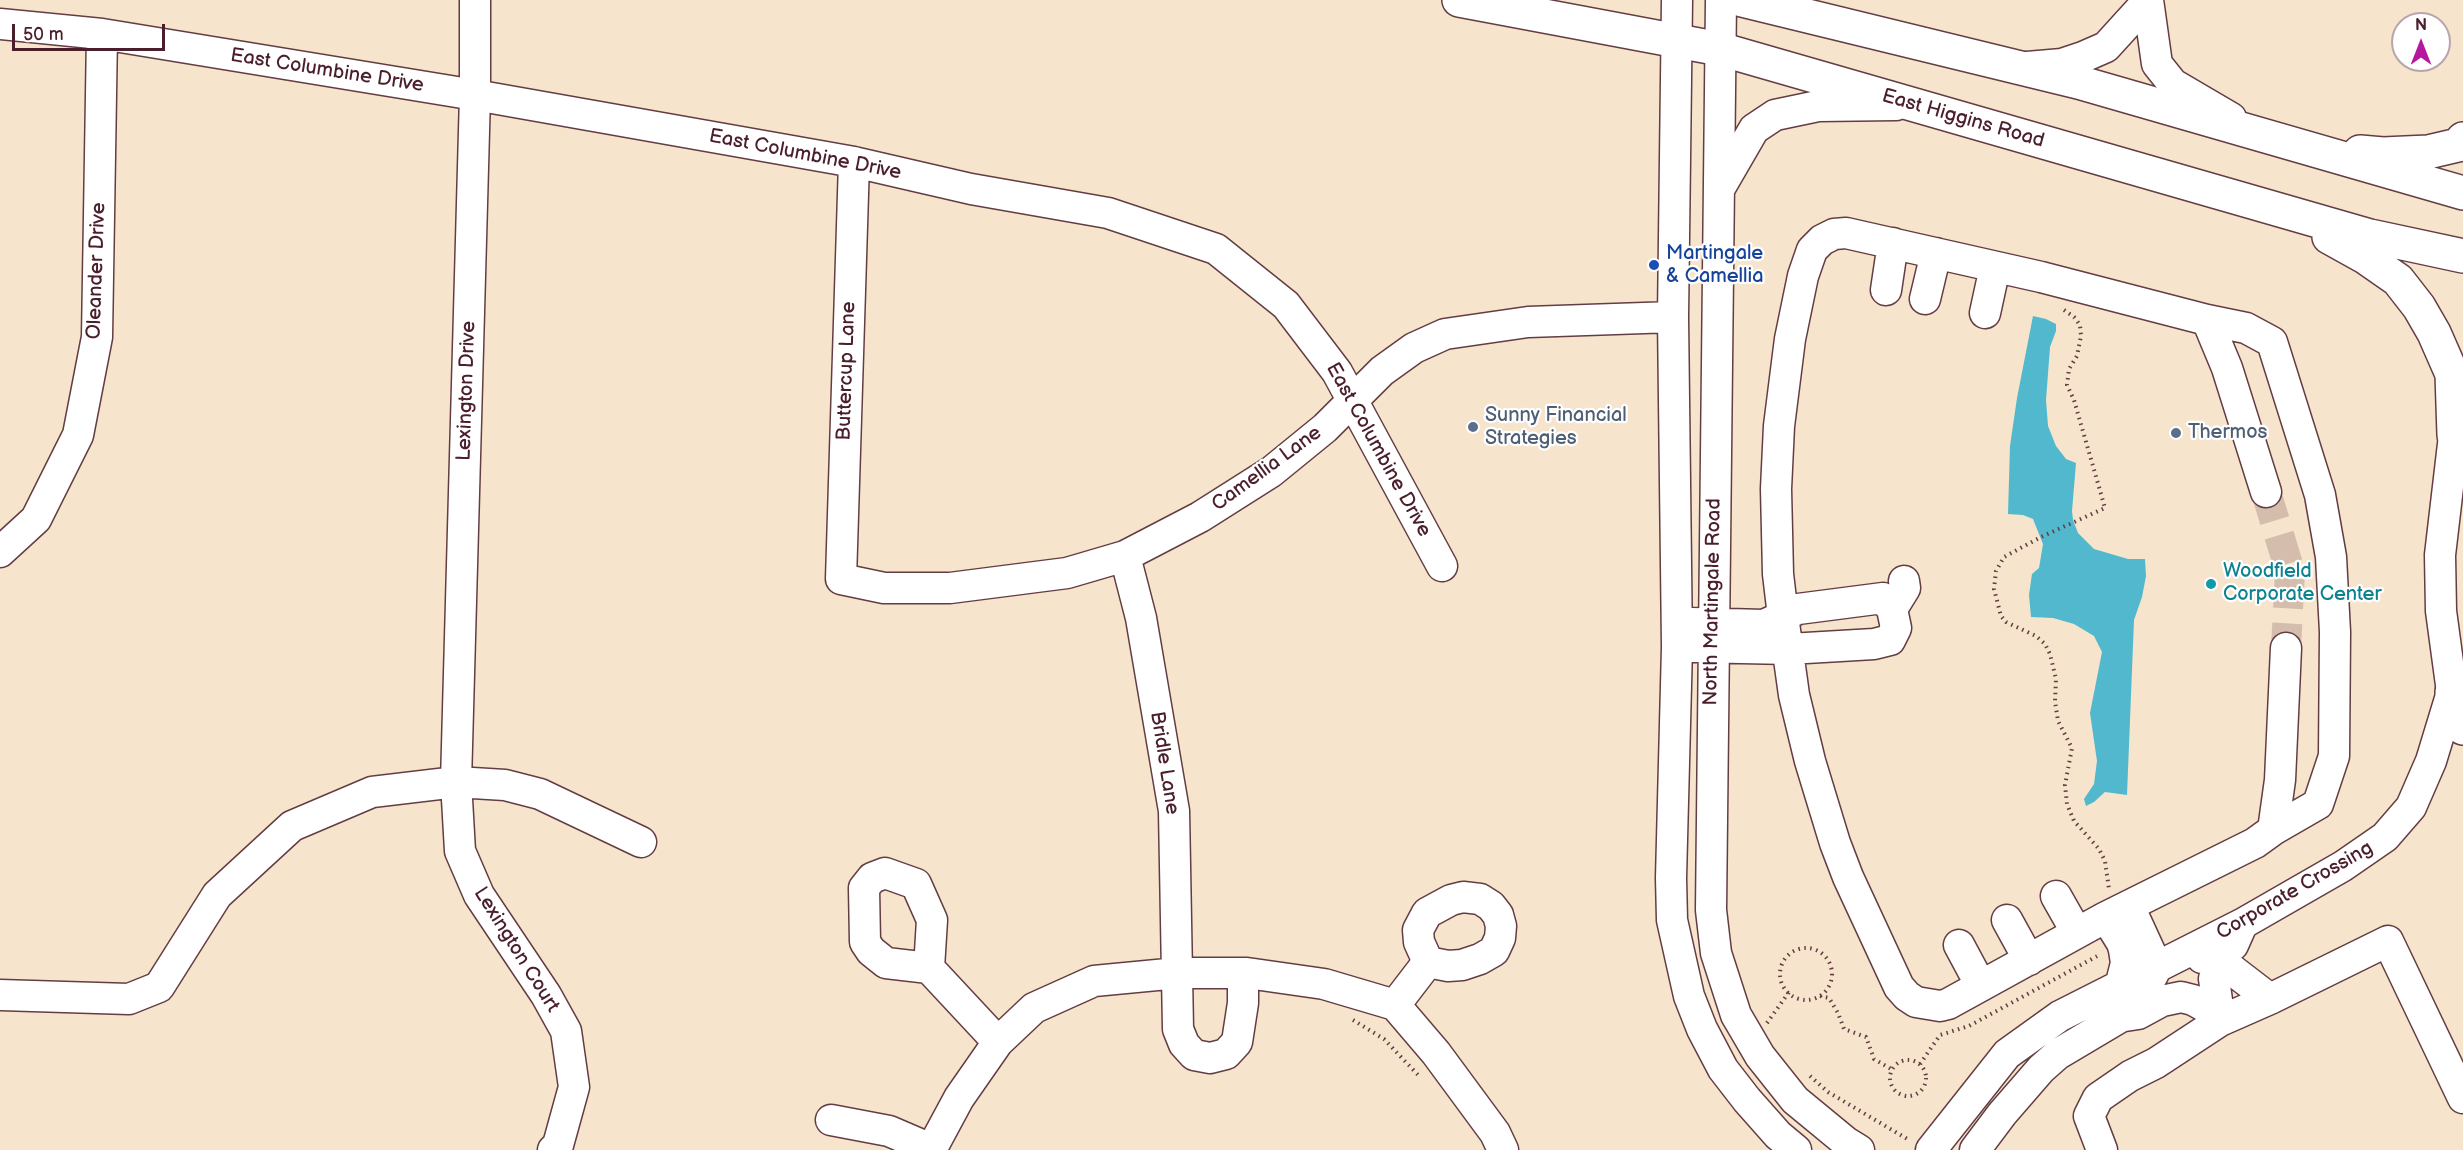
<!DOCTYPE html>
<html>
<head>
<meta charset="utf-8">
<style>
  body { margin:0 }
  #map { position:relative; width:2463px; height:1150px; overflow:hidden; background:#f6e4cd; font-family:"Balsamiq Sans",sans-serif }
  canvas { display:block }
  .north { position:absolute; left:2391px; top:12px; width:60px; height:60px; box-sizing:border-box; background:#fff; border:2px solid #b7a5aa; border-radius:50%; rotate:0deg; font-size:16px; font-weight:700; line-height:24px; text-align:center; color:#4a1f2b }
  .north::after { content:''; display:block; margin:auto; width:21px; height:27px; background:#b5179e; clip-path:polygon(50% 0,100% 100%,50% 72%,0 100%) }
  .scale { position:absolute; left:12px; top:24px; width:153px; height:27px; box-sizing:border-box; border:3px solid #4a1f2b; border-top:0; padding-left:8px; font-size:18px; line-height:21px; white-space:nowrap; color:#4a1f2b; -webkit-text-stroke:4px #fff; paint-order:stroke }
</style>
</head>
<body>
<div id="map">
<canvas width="2463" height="1150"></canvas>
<div class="north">N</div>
<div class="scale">50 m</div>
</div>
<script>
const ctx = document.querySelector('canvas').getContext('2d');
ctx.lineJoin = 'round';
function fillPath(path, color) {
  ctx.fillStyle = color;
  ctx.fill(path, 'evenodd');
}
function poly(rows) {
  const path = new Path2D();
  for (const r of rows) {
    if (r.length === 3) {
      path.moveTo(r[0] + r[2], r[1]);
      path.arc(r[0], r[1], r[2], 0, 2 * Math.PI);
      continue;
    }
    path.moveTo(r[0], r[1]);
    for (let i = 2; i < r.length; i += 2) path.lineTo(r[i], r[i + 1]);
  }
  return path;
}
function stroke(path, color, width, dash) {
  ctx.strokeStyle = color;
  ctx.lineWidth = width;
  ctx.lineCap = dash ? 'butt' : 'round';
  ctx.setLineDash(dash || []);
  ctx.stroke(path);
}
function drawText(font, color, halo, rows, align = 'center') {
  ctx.font = font + ' "Balsamiq Sans",sans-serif';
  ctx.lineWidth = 4.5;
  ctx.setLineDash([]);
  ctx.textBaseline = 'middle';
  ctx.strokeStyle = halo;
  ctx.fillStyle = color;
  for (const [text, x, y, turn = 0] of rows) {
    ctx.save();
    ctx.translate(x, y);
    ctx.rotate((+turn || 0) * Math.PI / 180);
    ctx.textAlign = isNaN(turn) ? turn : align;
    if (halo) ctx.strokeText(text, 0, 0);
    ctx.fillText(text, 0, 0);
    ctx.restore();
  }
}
const water = poly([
  [2033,316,2046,319,2056,324,2056,331,2050,347,2046,400,2048,426,2056,446,2066,459,2076,463,2072,511,2073,520,2078,533,2094,549,2128,559,2145,559,2146,576,2142,597,2134,620,2127,795,2105,792,2094,802,2086,806,2084,799,2094,784,2097,761,2090,713,2102,652,2094,636,2074,624,2053,618,2031,617,2029,595,2032,574,2039,568,2043,544,2033,519,2023,515,2008,514,2010,446,2017,398]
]);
const minorTunnel = poly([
  [2266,492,2290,571,2286,648]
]);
const path = poly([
  [2064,310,2074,317,2080,325,2081,336,2077,356,2069,369,2067,385,2074,400,2105,508,2041,537,2004,557,1996,571,1994,589,2001,616,2006,622,2036,636,2045,644,2050,654,2056,679,2055,701,2058,721,2072,748,2065,785,2067,804,2074,821,2099,849,2105,861,2109,889],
  [1806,974,26],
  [1820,996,1829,998,1838,1013,1844,1029,1866,1037,1874,1059,1891,1069],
  [1353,1020,1384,1039,1420,1077],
  [1767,1023,1789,992],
  [1908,1078,18],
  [1920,1064,1940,1035,1969,1026,2101,954],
  [1810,1076,1828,1092,1909,1140]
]);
const minor = poly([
  [475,0,475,95,456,782,460,851,479,895,546,995,566,1031,574,1087,558,1145,553,1150],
  [1677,0,1673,317,1677,647,1671,878,1672,920,1689,996,1702,1029,1723,1069,1747,1100,1778,1135,1796,1150],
  [1721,0,1711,910,1716,953,1736,1015,1760,1056,1795,1100,1846,1142,1859,1150],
  [2148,0,2157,64,2173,84,2231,118],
  [0,24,102,34,475,95,854,162,971,189,1108,213,1216,249,1286,305,1337,372,1442,566],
  [2027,67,2062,64,2083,57,2106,47,2147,2],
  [854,162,841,579,884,588,950,588,1067,573,1125,556,1200,517,1271,472,1325,428,1382,371,1414,348,1445,334,1528,322,1673,317],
  [1721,186,1754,129,1775,115,1818,106,1896,105],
  [1846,233,2041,277,2207,320,2246,328,2272,342,2320,495,2331,557,2335,632,2334,756,2318,804,2273,830,2255,843,2106,917,1948,1004,1940,1006,1916,1002,1907,996,1899,987,1848,877,1835,843,1810,761,1794,695,1783,616,1778,574,1776,489,1779,426,1790,339,1803,276,1812,250,1822,240,1834,234,1846,233],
  [1886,290,1893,243],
  [1925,299,1936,253],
  [1985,313,1995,267],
  [2207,320,2227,368,2266,492],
  [0,552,36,519,78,435,97,337,102,34],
  [1125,556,1141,618,1174,811,1178,1029,1184,1044,1194,1055,1210,1058,1226,1054,1237,1042,1243,1003,1243,973],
  [1892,609,1905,588,1904,581],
  [1692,623,1764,625,1798,609,1883,598,1892,609,1896,628,1890,640,1874,644,1789,649,1694,647],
  [2273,830,2280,780,2286,648],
  [2056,896,2077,933],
  [1463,897,1480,899,1491,906,1498,915,1501,926,1500,938,1494,951,1480,959,1462,965,1448,966,1428,962,1419,942,1418,930,1427,913,1451,900,1463,897],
  [2129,906,2157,967],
  [2106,917,2122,943,2124,950,2126,963,2120,987],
  [2007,920,2029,960],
  [1959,945,1981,986],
  [2202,958,2218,959,2270,999],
  [929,968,932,920,916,884,885,873,872,878,864,888,865,942,871,951,886,963,929,968,998,1042],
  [0,995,129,999,159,987,217,895,292,826,372,792,456,782,505,785,540,794,641,842],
  [1395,1005,1428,962],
  [2125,1016,2138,1014,2162,1001,2181,997,2193,1000,2204,1006,2220,1021],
  [2220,1021,2214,979,2218,959,2233,945,2241,927],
  [831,1120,889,1131,931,1149],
  [931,1150,959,1098,998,1042,1034,1008,1094,981,1178,973,1247,973,1324,984,1395,1005,1436,1053,1495,1133,1503,1150],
  [1931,1150,2007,1054,2060,1016,2242,924,2343,866,2385,837,2411,807,2431,761,2452,692,2441,611,2440,555,2457,410],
  [1975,1150,2002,1114,2041,1069,2058,1054,2122,1016,2144,990,2154,973],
  [2102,1150,2089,1116,2098,1098,2130,1076,2156,1063,2220,1021,2270,999,2388,941,2463,1098]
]);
const major = poly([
  [1459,0,1720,49,2370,236,2463,256],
  [1742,0,2078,82,2463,193],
  [2360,152,2383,154,2428,152,2458,145,2463,139],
  [2329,237,2365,257,2398,280,2419,307,2434,333,2452,374,2454,435]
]);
const highway = poly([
  [2452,692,2463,728]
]);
const markers = [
  [1654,265,6,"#1a4fb4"],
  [1473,427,6,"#5c6f8a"],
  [2176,433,6,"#5c6f8a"],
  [2211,584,6,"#0f9aa8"]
];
const streetNames = [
  ["East Columbine Drive",327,71,9],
  ["East Higgins Road",1963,119,16],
  ["East Columbine Drive",805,155,11],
  ["Oleander Drive",97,271,-88],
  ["Buttercup Lane",847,371,-88],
  ["Lexington Drive",467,391,-88],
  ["East Columbine Drive",1378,450,61],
  ["Camellia Lane",1267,469,-36],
  ["North Martingale Road",1713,602,-89],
  ["Bridle Lane",1164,763,81],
  ["Corporate Crossing",2295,891,-30],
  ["Lexington Court",516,950,58]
];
const transitNames = [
  ["Martingale",1666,254],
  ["& Camellia",1666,277]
];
const serviceNames = [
  ["Sunny Financial",1485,416],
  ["Strategies",1485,439],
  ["Thermos",2188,433]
];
const cultureNames = [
  ["Woodfield",2223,572],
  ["Corporate Center",2223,595]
];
fillPath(water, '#51b8ce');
stroke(minorTunnel, '#d4bdad', 30, [30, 15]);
stroke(minor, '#643d43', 33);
stroke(major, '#643d43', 36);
stroke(highway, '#643d43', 36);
stroke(path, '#643d43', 4, [1.5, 4.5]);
stroke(minor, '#fff', 30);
stroke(major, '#fff', 33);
stroke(highway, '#fff', 33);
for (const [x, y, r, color] of markers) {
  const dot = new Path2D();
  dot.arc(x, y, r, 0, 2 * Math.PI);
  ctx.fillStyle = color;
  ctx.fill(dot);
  stroke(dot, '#fff', 2);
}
drawText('20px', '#4a1f2b', '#fff', streetNames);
drawText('20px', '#164399', '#fff', transitNames, 'left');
drawText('20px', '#4e5e75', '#fff', serviceNames, 'left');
drawText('20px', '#0d838f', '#fff', cultureNames, 'left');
</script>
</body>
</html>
